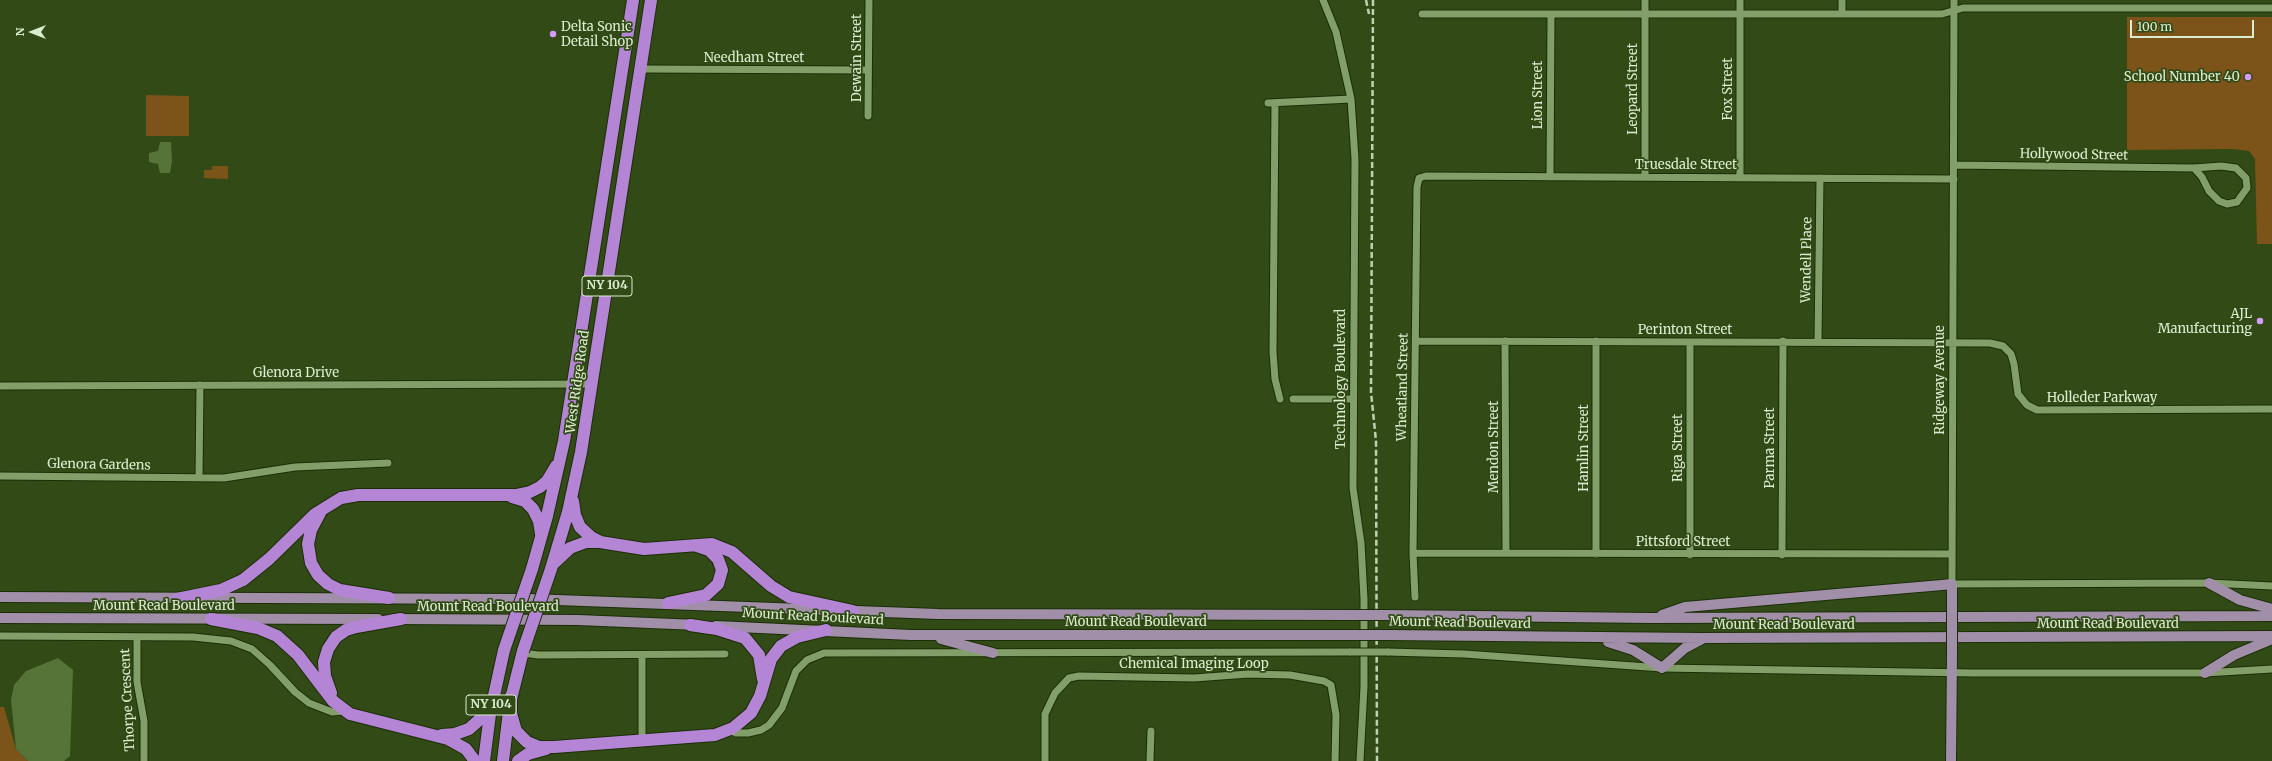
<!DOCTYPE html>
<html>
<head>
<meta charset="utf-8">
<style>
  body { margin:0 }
  #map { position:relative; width:2272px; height:761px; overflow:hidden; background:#314a16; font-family:Merriweather,serif }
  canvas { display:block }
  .north { position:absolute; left:12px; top:12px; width:40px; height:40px; -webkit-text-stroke:3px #314a16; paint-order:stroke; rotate:270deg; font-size:11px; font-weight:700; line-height:16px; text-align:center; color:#dcecd0 }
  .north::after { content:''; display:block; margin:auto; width:14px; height:18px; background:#dcecd0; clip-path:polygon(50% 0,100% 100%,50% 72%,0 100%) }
  .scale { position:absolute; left:2130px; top:20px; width:124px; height:18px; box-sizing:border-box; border:2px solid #dcecd0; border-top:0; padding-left:5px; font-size:12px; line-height:14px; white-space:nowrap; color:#dcecd0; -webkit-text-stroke:3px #314a16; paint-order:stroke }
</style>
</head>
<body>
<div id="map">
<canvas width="2272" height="761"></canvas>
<div class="north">N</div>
<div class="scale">100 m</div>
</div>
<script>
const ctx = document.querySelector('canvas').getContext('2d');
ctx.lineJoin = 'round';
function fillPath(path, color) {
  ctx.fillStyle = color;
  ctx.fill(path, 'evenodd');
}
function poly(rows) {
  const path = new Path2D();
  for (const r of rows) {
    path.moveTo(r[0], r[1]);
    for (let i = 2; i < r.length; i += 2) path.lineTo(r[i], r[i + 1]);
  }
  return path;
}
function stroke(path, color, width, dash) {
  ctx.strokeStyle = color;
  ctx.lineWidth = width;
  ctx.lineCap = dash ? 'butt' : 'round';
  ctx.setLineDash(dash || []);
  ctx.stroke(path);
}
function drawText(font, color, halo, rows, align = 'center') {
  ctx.font = font + ' Merriweather,serif';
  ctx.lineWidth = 3.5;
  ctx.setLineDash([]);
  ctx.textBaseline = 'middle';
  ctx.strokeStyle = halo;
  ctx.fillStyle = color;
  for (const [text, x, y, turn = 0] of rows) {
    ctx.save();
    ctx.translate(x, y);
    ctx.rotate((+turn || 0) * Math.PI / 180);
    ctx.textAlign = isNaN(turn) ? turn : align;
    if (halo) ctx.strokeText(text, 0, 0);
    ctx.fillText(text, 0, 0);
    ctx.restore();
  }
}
const green = poly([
  [2127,17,2272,17,2272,244,2257,244,2255,159,2249,151,2232,149,2127,150],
  [146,95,189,96,189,136,146,136],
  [212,166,228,166,228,179,204,178,204,170,212,170],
  [0,707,4,707,16,749,28,761,0,761]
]);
const water = poly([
  [160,142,171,142,172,161,170,173,160,173,158,164,149,162,149,153,158,151],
  [58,658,73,670,70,756,64,761,28,761,16,749,11,700,14,685,26,671]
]);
const minor = poly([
  [1323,0,1336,32,1351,99,1355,159,1353,488,1361,543,1364,599,1364,687,1360,761],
  [1954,0,1952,584,2209,583,2272,586],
  [1842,13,1842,0],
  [1422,14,1942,14,1963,8,2272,8],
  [641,69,868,70],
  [1268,103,1351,99],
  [1275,103,1273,352,1275,379,1280,399],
  [868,116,869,0],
  [1954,165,2194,168,2221,166,2236,168,2246,178,2247,188,2237,202,2227,204,2219,201,2209,191,2202,177,2194,168],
  [1550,177,1551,14],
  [1645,177,1645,0],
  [1740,177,1740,0],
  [1416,341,1990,343,2003,346,2011,354,2014,364,2018,394,2027,405,2037,410,2272,409],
  [1505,341,1506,553],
  [1596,341,1596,554],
  [1818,342,1820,178],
  [0,386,591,384],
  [1293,399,1353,399],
  [0,476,224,478,295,467,388,463],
  [199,478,200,385],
  [1413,553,1952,554],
  [1690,555,1690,342],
  [1782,555,1783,341],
  [1415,597,1413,553,1417,187,1419,178,1426,176,1954,179],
  [0,636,193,637,231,641,252,649,270,665,295,692,309,703,332,712,344,711],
  [137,637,137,682,144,721,144,761],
  [1387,652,1464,654,1662,668,1974,673,2205,673,2272,669],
  [523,653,538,655,725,654],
  [642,655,642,741],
  [730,730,736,733,748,733,761,730,769,725,782,708,796,671,807,660,824,653,1351,652],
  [1045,761,1045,714,1055,693,1069,678,1079,676,1194,678,1248,674,1290,675,1324,681,1331,685,1336,715,1335,761],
  [1150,761,1151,731]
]);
const major = poly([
  [2209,583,2240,600,2272,609],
  [0,597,530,599,938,614,1351,615],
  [1387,615,1652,618,2272,616],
  [1662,615,1685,607,1942,585,1952,584,1952,598],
  [0,618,378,619],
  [394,619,578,620,698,625],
  [716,626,911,635,1351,635],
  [1387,635,1703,638,2272,636],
  [941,639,993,653],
  [1608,642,1633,650,1662,668,1685,648,1702,639],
  [2205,673,2234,655,2272,639],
  [1951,761,1952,654]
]);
const highway = poly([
  [512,497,525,501,533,509,539,521,541,534],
  [573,501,575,515,580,527,591,537,599,541],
  [320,513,311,530,308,544,311,563,318,575,328,584,340,590,389,598],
  [554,563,570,548,586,542,600,542,644,549,712,544,732,552,771,586,789,597,853,611],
  [532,569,547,516,564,441,633,0],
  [551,569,568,512,581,452,651,0],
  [177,599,221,590,243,580,269,559,315,514,341,498,358,495,516,495,530,492,540,487,547,481,556,466],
  [668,603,706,595,718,584,722,570,718,559,709,550,697,546],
  [211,619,258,628,277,636,298,655,333,701,350,714,448,739,466,749,475,761],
  [690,625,717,629,745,638,759,655,763,679],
  [331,693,325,676,324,662,328,649,336,637,346,630,356,627,401,619],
  [511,696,511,713,516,731,527,742,539,747,554,747,715,735,733,728,751,713,760,696,771,659,781,646,797,637,826,630],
  [442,735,455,734,469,729,479,720,488,705],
  [484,761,490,714,504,650],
  [503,761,510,703,523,651],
  [518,761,528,754,546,749]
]);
const rail = poly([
  [1366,0,1369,14],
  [1373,0,1371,392,1376,441,1377,761]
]);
const minorBridge = poly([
  [1351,652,1387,652]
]);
const majorBridge = poly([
  [1351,615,1387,615],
  [1351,635,1387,635],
  [1952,654,1952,598]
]);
const highwayBridge = poly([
  [504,650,532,569],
  [523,651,551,569]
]);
const markers = [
  [553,34,4,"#d59cfb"],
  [2248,77,4,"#d59cfb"],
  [2260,321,4,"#d59cfb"]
];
const shields = [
  [607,286,50],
  [491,705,50]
];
const shieldNames = [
  ["NY 104",607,286],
  ["NY 104",491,705]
];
const poiNames = [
  ["Delta Sonic",561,27,"left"],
  ["Detail Shop",561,42,"left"],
  ["School Number 40",2240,77],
  ["AJL",2252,314],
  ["Manufacturing",2252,329]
];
const streetNames = [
  ["Needham Street",754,58],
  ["Dewain Street",857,58,-90],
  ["Leopard Street",1633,89,-90],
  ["Fox Street",1728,89,-90],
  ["Lion Street",1538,95,-90],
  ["Hollywood Street",2074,155,1],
  ["Truesdale Street",1686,165],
  ["Wendell Place",1807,260,-89],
  ["Perinton Street",1685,330],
  ["Glenora Drive",296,373],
  ["Technology Boulevard",1341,379,-90],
  ["Ridgeway Avenue",1940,380,-90],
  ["West Ridge Road",578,382,-82],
  ["Wheatland Street",1403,387,-89],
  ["Holleder Parkway",2102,398],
  ["Mendon Street",1494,447,-90],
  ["Hamlin Street",1584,448,-90],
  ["Riga Street",1678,448,-90],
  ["Parma Street",1770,448,-90],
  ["Glenora Gardens",99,465,1],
  ["Pittsford Street",1683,542],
  ["Mount Read Boulevard",164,606],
  ["Mount Read Boulevard",488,607],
  ["Mount Read Boulevard",813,617,3],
  ["Mount Read Boulevard",1136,622],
  ["Mount Read Boulevard",1460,623,1],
  ["Mount Read Boulevard",2108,624],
  ["Mount Read Boulevard",1784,625],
  ["Chemical Imaging Loop",1194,664],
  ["Thorpe Crescent",128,700,-93]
];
fillPath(green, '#7c5318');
fillPath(water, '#567438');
stroke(minor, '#1c2e07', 9);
stroke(major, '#1c2e07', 12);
stroke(highway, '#1c2e07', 14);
stroke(minor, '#829f69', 7);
stroke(major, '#a18faa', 10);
stroke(highway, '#b585d5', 12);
stroke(rail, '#c0d1b1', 2.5, [6, 3]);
stroke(minorBridge, '#1c2e07', 9, []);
stroke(majorBridge, '#1c2e07', 12, []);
stroke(highwayBridge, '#1c2e07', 14, []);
stroke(minorBridge, '#829f69', 7);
stroke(majorBridge, '#a18faa', 10);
stroke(highwayBridge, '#b585d5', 12);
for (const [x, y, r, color] of markers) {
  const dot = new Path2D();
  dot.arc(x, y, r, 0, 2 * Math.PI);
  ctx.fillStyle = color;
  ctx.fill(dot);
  stroke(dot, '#314a16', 1.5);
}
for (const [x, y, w] of shields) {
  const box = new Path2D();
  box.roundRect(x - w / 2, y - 10, w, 20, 3);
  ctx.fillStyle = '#314a16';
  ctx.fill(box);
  stroke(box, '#dcecd0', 1);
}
drawText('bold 12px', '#dcecd0', null, shieldNames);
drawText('13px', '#dcecd0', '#314a16', poiNames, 'right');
drawText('13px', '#dcecd0', '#314a16', streetNames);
</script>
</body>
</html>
